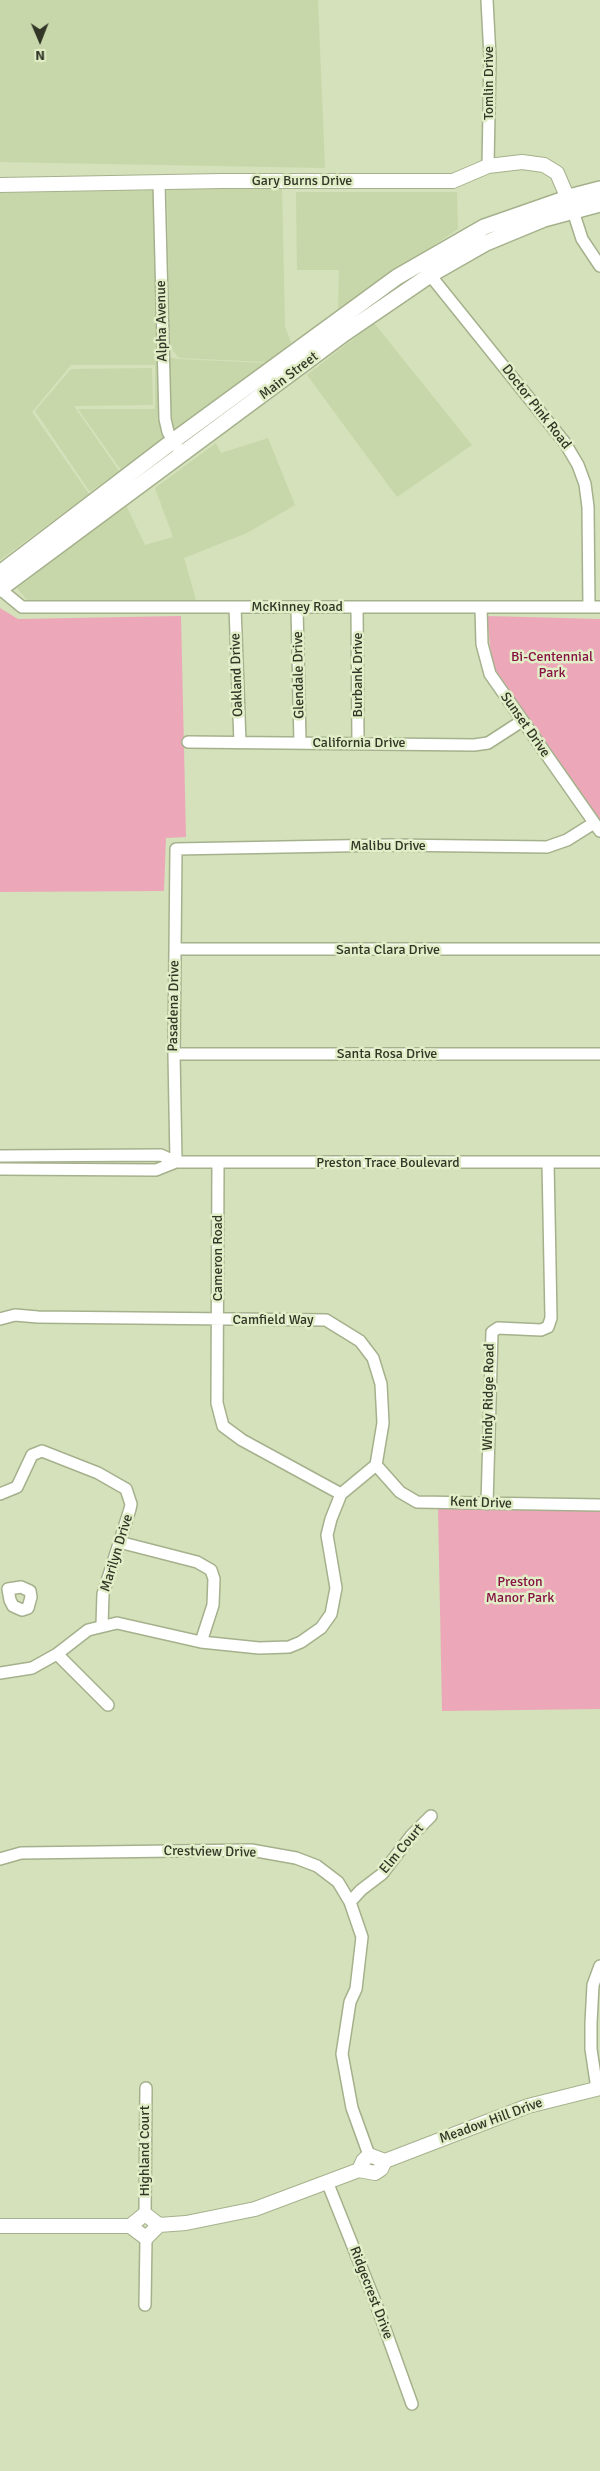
<!DOCTYPE html>
<html>
<head>
<meta charset="utf-8">
<style>
  body { margin:0 }
  #map { position:relative; width:600px; height:2471px; overflow:hidden; background:#d4e1ba; font-family:Signika,sans-serif }
  canvas { display:block }
  .north { position:absolute; left:15px; top:15px; width:50px; height:50px; -webkit-text-stroke:4px #e1eec7; paint-order:stroke; rotate:179deg; font-size:14px; font-weight:700; line-height:20px; text-align:center; color:#313627 }
  .north::after { content:''; display:block; margin:auto; width:18px; height:22px; background:#313627; clip-path:polygon(50% 0,100% 100%,50% 72%,0 100%) }
</style>
</head>
<body>
<div id="map">
<canvas width="600" height="2471"></canvas>
<div class="north">N</div>
</div>
<script>
const ctx = document.querySelector('canvas').getContext('2d');
ctx.lineJoin = 'round';
function fillPath(path, color) {
  ctx.fillStyle = color;
  ctx.fill(path, 'evenodd');
}
function poly(rows) {
  const path = new Path2D();
  for (const r of rows) {
    path.moveTo(r[0], r[1]);
    for (let i = 2; i < r.length; i += 2) path.lineTo(r[i], r[i + 1]);
  }
  return path;
}
function stroke(path, color, width, dash) {
  ctx.strokeStyle = color;
  ctx.lineWidth = width;
  ctx.lineCap = dash ? 'butt' : 'round';
  ctx.setLineDash(dash || []);
  ctx.stroke(path);
}
function drawText(font, color, halo, rows, align = 'center') {
  ctx.font = font + ' Signika,sans-serif';
  ctx.lineWidth = 5;
  ctx.setLineDash([]);
  ctx.textBaseline = 'middle';
  ctx.strokeStyle = halo;
  ctx.fillStyle = color;
  for (const [text, x, y, turn = 0] of rows) {
    ctx.save();
    ctx.translate(x, y);
    ctx.rotate((+turn || 0) * Math.PI / 180);
    ctx.textAlign = isNaN(turn) ? turn : align;
    if (halo) ctx.strokeText(text, 0, 0);
    ctx.fillText(text, 0, 0);
    ctx.restore();
  }
}
const built = poly([
  [0,0,318,0,325,168,0,162],
  [282,188,285,326,291,343,267,362,179,358,170,347,167,189],
  [154,190,158,355,179,359,266,363,121,470,78,409,155,409,155,365,71,365,32,412,89,494,0,560,0,193],
  [296,192,457,192,458,229,338,310,339,270,297,270],
  [374,323,472,445,397,497,307,375],
  [152,368,153,405,74,406,119,471,90,492,35,411,71,369],
  [268,438,295,505,247,533,184,558,196,600,27,600,17,588,126,505,145,545,173,537,155,488,216,443,221,453]
]);
const green = poly([
  [0,608,18,619,181,616,186,837,166,838,164,891,0,892],
  [487,616,600,619,600,821,492,665],
  [438,1509,600,1510,600,1709,442,1711]
]);
const minor = poly([
  [487,0,490,57,488,166],
  [159,183,165,419,168,432,177,447],
  [573,211,582,239,600,266],
  [426,270,565,443,578,465,585,484,588,507,589,607],
  [0,589,22,607,600,607],
  [235,607,240,743],
  [357,607,358,742],
  [481,607,482,644,490,674,600,831],
  [297,608,300,743],
  [188,742,474,745,488,743,522,721],
  [175,949,600,949],
  [174,1054,600,1054],
  [0,1156,161,1155,176,1162],
  [176,1162,174,1054,176,849,390,845,547,847,567,840,594,823],
  [218,1162,217,1403,223,1426,242,1440,341,1494],
  [0,1169,156,1170,176,1162,600,1162],
  [0,1319,15,1315,38,1317,326,1320,360,1341,373,1358,381,1384,383,1423,376,1465,341,1494,331,1519,327,1535,336,1588,331,1614,321,1628,301,1642,289,1647,259,1648,201,1642,117,1623,88,1630,57,1654,32,1668,0,1673],
  [376,1465,400,1492,417,1502,600,1505],
  [0,1494,17,1487,32,1455,42,1451,98,1473,126,1489,131,1504,130,1509,103,1594,102,1625],
  [487,1504,492,1332,498,1328,541,1330,548,1327,551,1318,548,1162],
  [119,1542,197,1562,211,1570,214,1579,213,1605,201,1642],
  [21,1587,30,1591,31,1597,28,1608,22,1610,13,1606,10,1600,8,1589,21,1587],
  [57,1654,108,1705],
  [0,1859,21,1853,251,1850,296,1858,317,1866,338,1882,350,1902,362,1937,356,1989,350,2002,342,2054,352,2108,369,2155],
  [350,1902,361,1890,382,1874,411,1836,431,1816],
  [597,2089,591,2049,591,2023,593,1985,600,1966],
  [328,2184,376,2304,412,2404],
  [145,2214,146,2088],
  [145,2305,146,2238]
]);
const tertiary = poly([
  [0,185,222,181,453,181,488,166,522,162,544,165,557,173,572,208],
  [385,2161,528,2106,600,2088],
  [159,2225,186,2223,255,2209,359,2170,375,2173,381,2169,385,2161,369,2155,363,2161,359,2170],
  [0,2226,130,2226,146,2238,159,2225,145,2214,130,2226]
]);
const secondary = poly([
  [0,573,173,441,397,277,484,227,573,196,600,189],
  [0,589,345,333,430,275,486,243,544,219,600,204]
]);
const streetNames = [
  ["Tomlin Drive",489,83,-90],
  ["Gary Burns Drive",302,181],
  ["Alpha Avenue",162,321,-91],
  ["Main Street",289,376,-37],
  ["Doctor Pink Road",536,407,52],
  ["McKinney Road",297,607],
  ["Oakland Drive",237,675,-92],
  ["Glendale Drive",299,675,-91],
  ["Burbank Drive",358,675,-90],
  ["Sunset Drive",525,725,55],
  ["California Drive",359,743],
  ["Malibu Drive",388,846],
  ["Santa Clara Drive",388,950],
  ["Pasadena Drive",174,1006,-89],
  ["Santa Rosa Drive",387,1054],
  ["Preston Trace Boulevard",388,1163],
  ["Cameron Road",218,1258,-90],
  ["Camfield Way",273,1320],
  ["Windy Ridge Road",489,1397,-89],
  ["Kent Drive",481,1503,2],
  ["Marilyn Drive",117,1553,-73],
  ["Elm Court",402,1849,-50],
  ["Crestview Drive",210,1852,1],
  ["Meadow Hill Drive",491,2121,-20],
  ["Highland Court",145,2151,-90],
  ["Ridgecrest Drive",371,2293,69]
];
const parkNames = [
  ["Bi-Centennial",552,657],
  ["Park",552,673],
  ["Preston",520,1582],
  ["Manor Park",520,1598]
];
fillPath(built, '#c8d7a9');
fillPath(green, '#eca8b9');
stroke(minor, '#a5b18c', 14);
stroke(tertiary, '#a5b18c', 16);
stroke(secondary, '#a5b18c', 18);
stroke(minor, '#fff', 11);
stroke(tertiary, '#fff', 14);
stroke(secondary, '#fff', 15);
drawText('14px', '#313627', '#e1eec7', streetNames);
drawText('14px', '#861143', '#e1eec7', parkNames);
</script>
</body>
</html>
